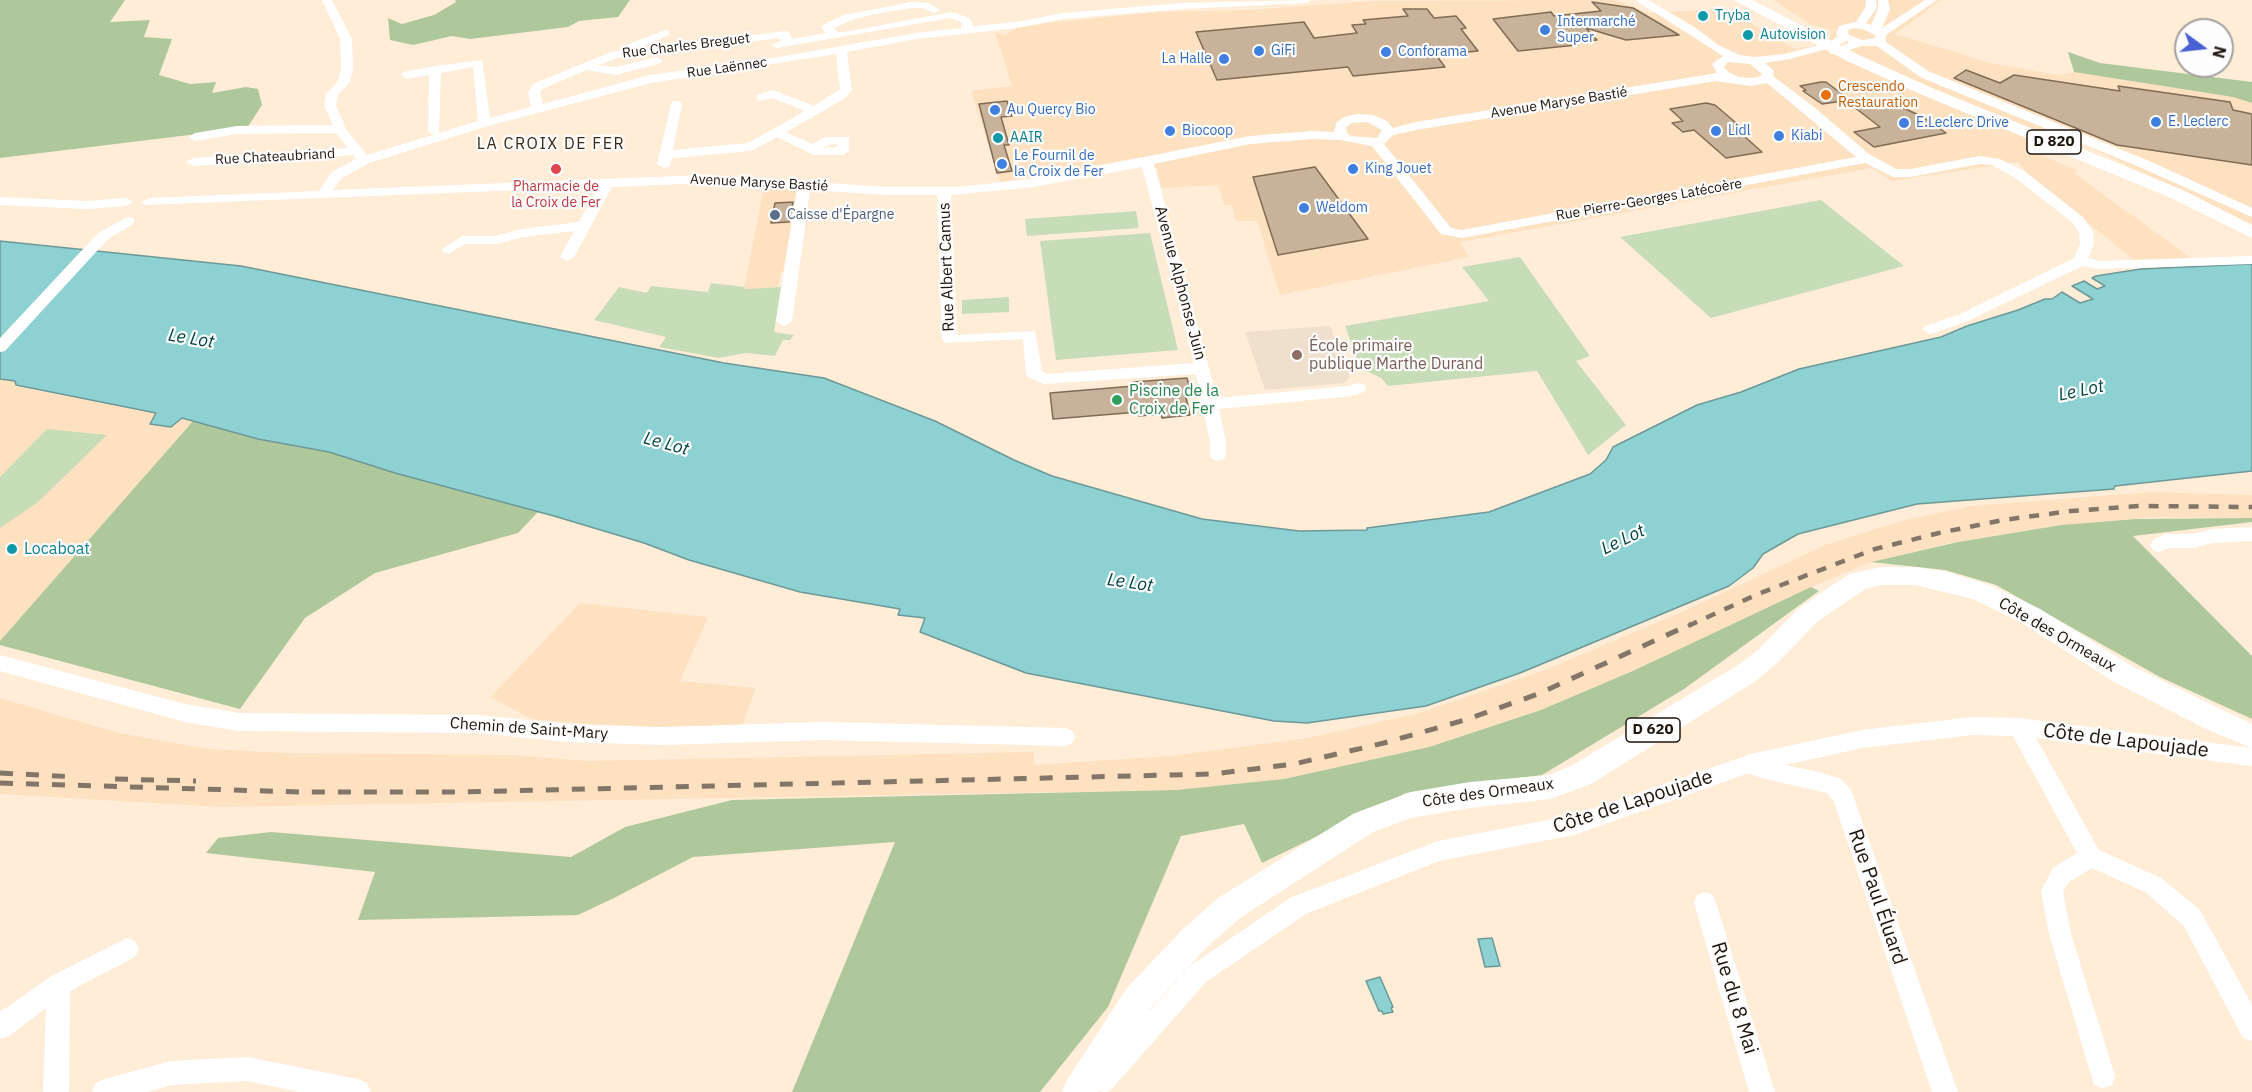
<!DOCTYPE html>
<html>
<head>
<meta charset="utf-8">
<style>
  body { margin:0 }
  #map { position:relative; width:2252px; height:1092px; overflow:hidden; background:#ffedd8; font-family:"IBM Plex Sans",sans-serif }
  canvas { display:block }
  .north { position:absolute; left:2174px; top:18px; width:60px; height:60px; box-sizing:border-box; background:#fdfdfd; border:2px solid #a4a19d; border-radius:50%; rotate:105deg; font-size:16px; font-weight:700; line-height:24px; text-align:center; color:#1e160d }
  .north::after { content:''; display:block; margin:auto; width:21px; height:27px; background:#4960d4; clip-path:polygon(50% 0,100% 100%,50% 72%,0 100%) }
</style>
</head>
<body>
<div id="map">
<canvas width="2252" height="1092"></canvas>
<div class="north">N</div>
</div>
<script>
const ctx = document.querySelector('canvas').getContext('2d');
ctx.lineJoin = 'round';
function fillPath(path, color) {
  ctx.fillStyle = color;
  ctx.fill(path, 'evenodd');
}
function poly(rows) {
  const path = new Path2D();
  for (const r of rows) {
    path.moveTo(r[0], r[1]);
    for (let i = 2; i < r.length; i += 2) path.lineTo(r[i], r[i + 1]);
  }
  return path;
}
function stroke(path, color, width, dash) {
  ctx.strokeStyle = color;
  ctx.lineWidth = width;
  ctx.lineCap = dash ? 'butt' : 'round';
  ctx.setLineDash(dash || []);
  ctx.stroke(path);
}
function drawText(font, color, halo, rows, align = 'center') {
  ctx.font = font + ' "IBM Plex Sans",sans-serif';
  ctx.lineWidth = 4.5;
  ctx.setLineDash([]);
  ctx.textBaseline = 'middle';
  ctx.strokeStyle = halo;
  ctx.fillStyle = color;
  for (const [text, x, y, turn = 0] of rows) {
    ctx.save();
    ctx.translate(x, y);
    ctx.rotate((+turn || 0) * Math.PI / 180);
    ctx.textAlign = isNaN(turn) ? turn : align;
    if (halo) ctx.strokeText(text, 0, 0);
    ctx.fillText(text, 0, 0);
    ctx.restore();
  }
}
const built = poly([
  [1616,0,1649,13,1726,9,1795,49,1812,46,1831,38,1830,30,1810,24,1773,0,1941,0,1895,34,1991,63,2058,75,2074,72,2233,97,2252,103,2252,225,2064,135,2035,153,2077,170,2074,173,2191,258,2135,261,2028,174,2018,162,1891,181,1872,168,1460,242,1469,257,1280,295,1257,221,1236,221,1231,205,1224,205,1218,185,1161,188,1157,169,1142,157,1000,182,971,91,1012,86,995,32,1005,35,1016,28,1047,23,1158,12,1249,10,1373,1],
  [764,187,797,189,783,272,781,272,778,287,744,289],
  [0,379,15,381,24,388,156,413,150,424,171,427,181,418,194,420,0,641],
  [2152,492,2252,495,2252,518,2159,517,2061,525,1954,542,1871,562,1811,587,1635,670,1541,710,1429,747,1284,779,1176,790,221,807,0,794,0,698,119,733,209,749,286,753,514,755,587,761,1034,752,1034,765,1170,756,1308,738,1416,714,1545,670,1693,607,1825,545,1904,520,1971,506],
  [580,603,708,617,680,681,756,688,741,729,652,730,531,719,491,697]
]);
const education = poly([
  [1330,326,1350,377,1344,383,1265,390,1245,332]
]);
const green = poly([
  [1821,200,1904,266,1711,318,1620,237],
  [1136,211,1139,228,1027,236,1025,219],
  [1150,233,1178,350,1056,360,1040,241],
  [1520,257,1590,356,1576,361,1626,425,1588,455,1537,371,1388,386,1381,378,1360,368,1345,326,1489,301,1462,267],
  [711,283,745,287,745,289,781,287,774,332,794,335,790,340,783,340,775,356,746,353,719,358,659,347,666,337,594,320,619,287,647,293,651,286,708,292],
  [1009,297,1009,312,962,314,962,300],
  [47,429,107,435,38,502,0,528,0,477]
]);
const forest = poly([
  [0,0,125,0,110,22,150,20,144,37,172,39,159,75,190,84,216,82,212,93,246,87,258,89,262,105,247,128,0,158],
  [455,0,630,0,618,17,579,21,568,27,470,39,452,36,413,45,390,40,388,18,402,24,434,15,456,2],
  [2068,52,2100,63,2252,82,2252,103,2233,97,2074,72],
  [194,420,258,439,329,452,395,473,538,512,518,533,375,573,305,618,240,709,0,645,0,641],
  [2252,518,2252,522,2133,536,2252,656,2252,719,2160,677,1996,585,1945,570,1871,562,1958,542,2061,525,2136,519],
  [1811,587,1819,591,1684,689,1542,775,1406,793,1262,863,1244,824,1181,836,1108,1007,1040,1092,792,1092,895,842,693,857,614,898,578,915,358,920,375,872,206,853,218,838,271,832,571,857,625,827,732,800,1176,790,1284,779,1429,747,1541,710,1635,670]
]);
const water = poly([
  [0,241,241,266,724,363,824,378,935,421,1014,460,1052,476,1202,519,1299,531,1367,530,1367,528,1489,512,1590,474,1606,460,1613,447,1697,405,1741,392,1799,369,1941,337,1967,326,2018,310,2045,299,2052,299,2062,292,2080,303,2093,299,2072,286,2084,281,2097,289,2105,286,2092,278,2096,276,2141,269,2252,264,2252,471,2115,486,2114,489,1917,504,1798,534,1763,554,1753,568,1729,586,1520,673,1426,706,1307,723,1274,721,1026,673,920,632,925,618,898,615,900,609,800,592,689,560,644,543,554,516,395,473,329,452,258,439,182,418,171,427,150,424,156,413,16,385,15,381,0,379,0,241],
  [1492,938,1500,966,1485,967,1478,939,1492,938],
  [1380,977,1393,1007,1391,1008,1393,1012,1383,1014,1382,1011,1379,1011,1366,981,1380,977]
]);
const building = poly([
  [1592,2,1633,8,1679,35,1626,40,1586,28,1597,40,1574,42,1577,45,1518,51,1493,19,1551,12,1554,16,1601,11,1592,2],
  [1403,9,1427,9,1434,18,1456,16,1466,28,1461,29,1478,51,1436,55,1445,67,1353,76,1348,67,1217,80,1196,32,1304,22,1314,38,1357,33,1352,25,1366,24,1363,20,1408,16,1403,9],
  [1966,70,2000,83,2014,75,2120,91,2118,86,2230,102,2233,110,2252,114,2252,165,2117,145,1954,78,1966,70],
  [1821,82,1826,82,1850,100,1822,104,1803,91,1806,90,1800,86,1821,82],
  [1007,101,1012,116,1001,117,1009,145,1004,145,1012,171,997,173,979,104,1007,101],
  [1887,102,1908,102,1901,107,1921,116,1946,133,1874,147,1854,132,1880,127,1854,107,1887,102],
  [1706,103,1715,105,1742,128,1736,129,1762,152,1726,158,1694,130,1683,132,1672,123,1683,121,1670,109,1706,103],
  [1315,167,1368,239,1278,255,1253,177,1315,167],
  [793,202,789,222,771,223,775,203,793,202],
  [1187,378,1191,392,1185,393,1190,415,1162,418,1161,414,1139,416,1139,412,1053,419,1050,393,1134,386,1133,382,1187,378]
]);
const minor = poly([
  [322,0,332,0,352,39,353,68,350,82,338,95,336,105,346,129,367,155,433,135,428,131,429,75,407,79,401,75,403,72,435,66,482,60,490,118,531,107,528,93,533,84,611,52,624,50,624,46,665,30,669,31,669,35,634,50,785,31,789,32,792,39,826,33,821,27,823,25,844,15,912,2,929,3,940,10,934,13,923,8,912,8,875,14,852,20,834,28,837,32,845,32,951,12,970,18,973,26,1017,22,1063,13,1183,3,1311,0,1306,3,1183,9,1063,19,1017,28,916,39,847,52,852,90,850,93,844,99,786,132,812,144,826,137,849,137,849,151,843,155,814,155,777,137,751,151,672,158,669,167,664,168,657,164,672,101,680,101,682,104,673,150,748,143,805,111,773,98,757,101,757,95,773,90,814,106,840,89,836,54,651,83,488,126,369,163,342,178,333,190,703,175,889,187,957,187,1033,179,1250,136,1312,131,1334,132,1336,123,1344,117,1357,114,1373,115,1387,121,1393,128,1416,122,1717,73,1712,64,1723,56,1635,0,1648,0,1693,26,1720,46,1740,55,1754,57,1785,54,1830,42,1838,36,1836,34,1839,26,1856,22,1865,8,1866,0,1876,0,1877,8,1866,23,1871,25,1878,9,1878,0,1888,0,1890,9,1882,28,1925,0,1937,0,1886,35,1886,42,1928,71,2147,160,2252,208,2252,217,2137,166,1920,77,1877,46,1861,46,1838,54,1830,54,1830,50,1849,43,1846,41,1838,46,1790,59,1765,63,1774,71,1773,76,1814,107,1869,154,1896,169,1910,169,1980,156,2000,159,2024,171,2083,217,2093,232,2094,244,2088,258,2100,261,2252,256,2252,264,2100,269,2082,266,1968,321,1930,334,1922,329,1925,326,1958,315,2074,258,2080,244,2079,232,2073,223,2014,177,1992,165,1980,164,1910,177,1893,177,1865,163,1462,238,1441,234,1372,146,1340,140,1312,139,1250,144,1154,164,1217,398,1349,386,1358,383,1364,384,1366,388,1364,392,1351,396,1219,409,1226,442,1226,455,1224,459,1218,461,1212,459,1210,455,1210,442,1196,374,1044,384,1028,377,1026,373,1023,339,945,343,942,340,937,195,889,195,810,190,792,321,784,326,776,321,797,189,703,183,612,187,574,257,567,261,560,257,574,231,523,237,497,244,465,244,448,254,441,250,462,236,496,236,522,229,579,222,598,187,144,205,142,202,149,198,319,191,332,172,356,159,354,155,193,166,186,162,193,158,348,148,336,133,237,134,195,141,189,137,195,133,237,126,333,125,324,105,326,94,338,81,341,68,340,39,322,0],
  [950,18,961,22,962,28,916,33,779,57,650,75,543,104,540,93,542,89,587,70,616,75,661,63,663,61,657,57,616,67,598,65,617,58,780,38,781,41,771,45,777,48,950,18],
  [1853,28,1862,29,1874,34,1876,38,1862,40,1849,35,1848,30,1853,28],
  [1728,62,1750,64,1762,74,1759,77,1751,78,1739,77,1728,72,1724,67,1728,62],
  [473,67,478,121,439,133,441,73,473,67],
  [1716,81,1751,86,1767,83,1856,157,1462,230,1451,228,1384,144,1393,135,1416,130,1716,81],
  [1367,122,1382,130,1377,138,1351,136,1347,133,1346,127,1352,123,1367,122],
  [837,144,837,147,823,148,829,145,837,144],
  [1142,167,1194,363,1047,374,1042,371,1035,331,957,335,951,195,1033,187,1142,167],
  [0,197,87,201,126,198,133,202,126,206,87,209,0,205,0,197],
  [128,217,133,218,135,221,133,224,108,239,5,351,0,352,0,338,98,233,128,217],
  [2252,527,2252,541,2213,543,2193,548,2168,548,2159,552,2153,550,2150,545,2153,540,2165,534,2193,534,2213,529,2252,527],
  [0,655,185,704,239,713,477,715,568,724,661,727,824,722,1065,728,1072,731,1075,737,1072,743,1065,746,824,740,661,745,568,742,477,733,239,731,185,722,0,671,0,655],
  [1972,717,2019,718,2252,748,2252,766,2036,738,2099,850,2161,878,2200,910,2252,1005,2252,1041,2243,1038,2184,926,2145,892,2092,868,2069,882,2063,892,2071,934,2115,1076,2112,1085,2103,1088,2094,1085,2049,934,2041,891,2053,868,2077,853,2013,736,1972,735,1862,748,1785,765,1819,772,1841,779,1851,790,1958,1092,1932,1092,1834,802,1827,793,1761,778,1749,773,1574,835,1439,861,1306,914,1206,982,1111,1090,1105,1092,1093,1090,1082,1085,1079,1076,1082,1067,1091,1064,1098,1067,1190,966,1290,898,1438,841,1574,815,1751,754,1862,730,1972,717],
  [1705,892,1713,895,1716,903,1775,1092,1749,1092,1694,903,1697,895,1705,892],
  [127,938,135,941,139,949,135,957,70,991,69,1092,43,1092,46,1008,9,1036,0,1039,0,1012,50,977,127,938],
  [248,1057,358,1079,367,1083,371,1092,299,1092,248,1081,171,1085,148,1092,92,1092,96,1083,105,1079,171,1061,248,1057]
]);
const major = poly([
  [1734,0,1752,0,1859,55,1932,88,2183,190,2252,225,2252,238,2171,198,1920,94,1847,61,1734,0],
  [1881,567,1915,567,1944,571,1990,585,2040,609,2132,666,2252,724,2252,748,2206,729,2114,682,2022,623,1973,599,1915,585,1881,585,1865,589,1817,622,1777,663,1756,681,1591,784,1550,799,1470,808,1411,818,1373,832,1240,918,1205,949,1149,1010,1098,1092,1062,1092,1067,1080,1127,988,1183,929,1218,898,1353,814,1363,810,1411,792,1470,782,1549,775,1571,766,1738,665,1759,649,1799,608,1849,574,1881,567]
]);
const railFar1 = poly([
  [1688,626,1758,594,1875,549,1939,533,2003,520,2071,511,2140,506,2252,507]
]);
const rail = poly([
  [0,773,77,777],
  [115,779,196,781],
  [0,783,301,792,461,792,1213,774,1294,764,1384,743,1465,720,1538,694,1691,624]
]);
const markers = [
  [1703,16,6,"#0f9aa8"],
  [1545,30,6,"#3f7fe0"],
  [1748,35,6,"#0f9aa8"],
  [1259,51,6,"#3f7fe0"],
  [1386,52,6,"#3f7fe0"],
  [1224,59,6,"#3f7fe0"],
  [1826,95,6,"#e8710a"],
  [995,110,6,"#3f7fe0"],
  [2156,122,6,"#3f7fe0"],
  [1904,123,6,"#3f7fe0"],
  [1170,131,6,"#3f7fe0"],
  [1716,131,6,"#3f7fe0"],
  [1779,136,6,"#3f7fe0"],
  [998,138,6,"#0f9aa8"],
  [1002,164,6,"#3f7fe0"],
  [556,169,6,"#e0444e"],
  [1353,169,6,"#3f7fe0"],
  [1304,208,6,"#3f7fe0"],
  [775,215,6,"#5c6f8a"],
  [1297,355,6,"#8d6e63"],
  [1117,400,6,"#2e9e5b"],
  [12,549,6,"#0f9aa8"]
];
const farCulturenames = [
  ["Tryba",1715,16],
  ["Autovision",1760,35],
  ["AAIR",1010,138]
];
const farShopnames = [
  ["Intermarché",1557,22],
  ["Super",1557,38],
  ["GiFi",1271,51],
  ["Conforama",1398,52],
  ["La Halle",1212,59,"right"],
  ["Au Quercy Bio",1007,110],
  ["E. Leclerc",2168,122],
  ["E.Leclerc Drive",1916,123],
  ["Biocoop",1182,131],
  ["Lidl",1728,131],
  ["Kiabi",1791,136],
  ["Le Fournil de",1014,156],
  ["la Croix de Fer",1014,172],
  ["King Jouet",1365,169],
  ["Weldom",1316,208]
];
const farStreetnames = [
  ["Rue Charles Breguet",686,46,-7],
  ["Rue Laënnec",727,68,-8],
  ["Avenue Maryse Bastié",1559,103,-9],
  ["Rue Chateaubriand",275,157,-3],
  ["Avenue Maryse Bastié",759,183,3],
  ["Rue Pierre-Georges Latécoère",1649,200,-10]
];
const farFoodnames = [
  ["Crescendo",1838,87],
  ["Restauration",1838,103]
];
const farHealthnames = [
  ["Pharmacie de",556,187],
  ["la Croix de Fer",556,203]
];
const farServicenames = [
  ["Caisse d'Épargne",787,215]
];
const shields = [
  [2054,142,54],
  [1653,730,54]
];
const shieldNames = [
  ["D 820",2054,142],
  ["D 620",1653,730]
];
const farQuarternames = [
  ["LA CROIX DE FER",551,144]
];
const streetNames = [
  ["Rue Albert Camus",947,267,-92],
  ["Avenue Alphonse Juin",1180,283,75],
  ["Côte des Ormeaux",2057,635,30],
  ["Chemin de Saint-Mary",529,729,4],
  ["Côte des Ormeaux",1488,793,-8]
];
const educationNames = [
  ["École primaire",1309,346],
  ["publique Marthe Durand",1309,364]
];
const leisureNames = [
  ["Piscine de la",1129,391],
  ["Croix de Fer",1129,409]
];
const cultureNames = [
  ["Locaboat",24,549]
];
const waterNames = [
  ["Le Lot",191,339,9],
  ["Le Lot",2081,391,-12],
  ["Le Lot",666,444,15],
  ["Le Lot",1623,540,-26],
  ["Le Lot",1130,583,8]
];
const nearStreetnames = [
  ["Côte de Lapoujade",2126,741,7],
  ["Côte de Lapoujade",1633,802,-18],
  ["Rue Paul Éluard",1877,897,71],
  ["Rue du 8 Mai",1734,998,73]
];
fillPath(built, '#fde1c1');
fillPath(education, '#efdfcd');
fillPath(green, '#c7ddb7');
fillPath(forest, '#aec89b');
fillPath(water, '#8ed1d2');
stroke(water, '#6c9997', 1.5);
fillPath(building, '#c8b299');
stroke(building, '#806c55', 1.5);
fillPath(minor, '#fff');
fillPath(major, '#fff');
stroke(railFar1, '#837668', 4.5, [10, 10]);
stroke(rail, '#837668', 5, [13, 13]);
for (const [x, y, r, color] of markers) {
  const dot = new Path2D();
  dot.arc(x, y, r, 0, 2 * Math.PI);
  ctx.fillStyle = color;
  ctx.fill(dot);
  stroke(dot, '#fdfdfd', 2);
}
drawText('14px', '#0d838f', '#fdfdfd', farCulturenames, 'left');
drawText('14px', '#366cbe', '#fdfdfd', farShopnames, 'left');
drawText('14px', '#1e160d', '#fdfdfd', farStreetnames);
drawText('14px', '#c56008', '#fdfdfd', farFoodnames, 'left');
drawText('14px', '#be3a42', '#fdfdfd', farHealthnames);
drawText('14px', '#4e5e75', '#fdfdfd', farServicenames, 'left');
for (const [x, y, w] of shields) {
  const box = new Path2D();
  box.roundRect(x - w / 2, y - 12, w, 24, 4.5);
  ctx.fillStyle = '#fdfdfd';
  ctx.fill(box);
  stroke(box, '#1e160d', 1.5);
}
drawText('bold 15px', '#1e160d', null, shieldNames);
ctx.letterSpacing = '1.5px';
drawText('16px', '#3b2a15', '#fdfdfd', farQuarternames);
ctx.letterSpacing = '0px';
drawText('16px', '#1e160d', '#fdfdfd', streetNames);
drawText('16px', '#785e54', '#fdfdfd', educationNames, 'left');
drawText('16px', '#27864d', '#fdfdfd', leisureNames, 'left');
drawText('16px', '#0d838f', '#fdfdfd', cultureNames, 'left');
drawText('italic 18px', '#024445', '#fdfdfd', waterNames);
drawText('20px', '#1e160d', '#fdfdfd', nearStreetnames);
</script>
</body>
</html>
